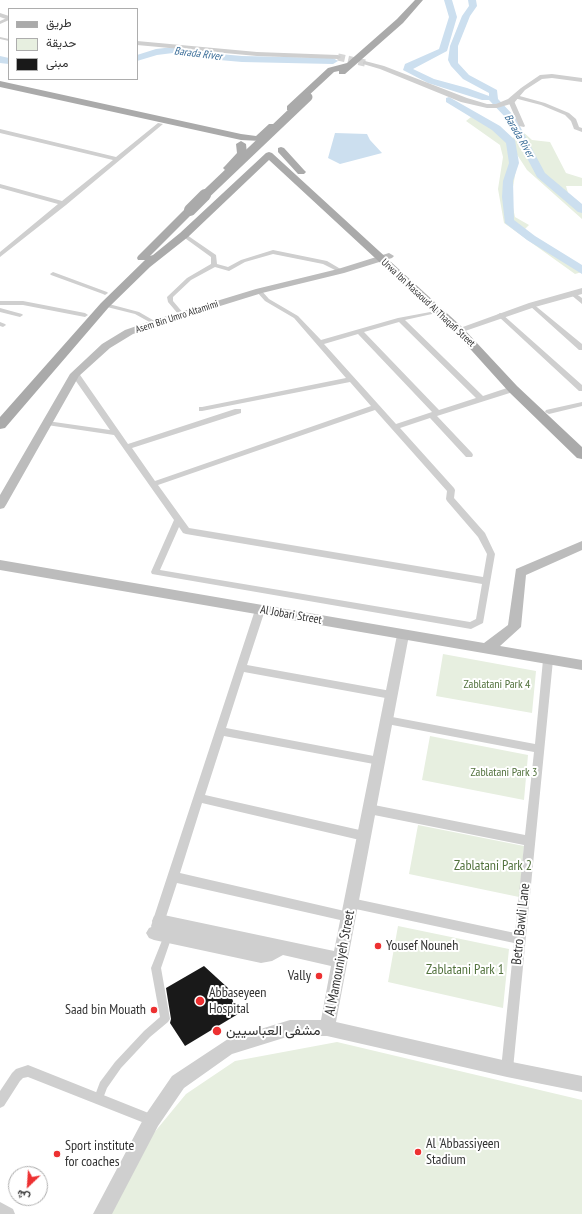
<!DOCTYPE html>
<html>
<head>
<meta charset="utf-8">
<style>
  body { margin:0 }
  #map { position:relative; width:582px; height:1214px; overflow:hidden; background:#fff; font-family:"PT Sans Narrow",Vazirmatn,sans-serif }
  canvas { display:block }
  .legend { position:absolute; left:8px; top:8px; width:130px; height:72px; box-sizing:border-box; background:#fff; border:1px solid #adadad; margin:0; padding:5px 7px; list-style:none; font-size:12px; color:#323232 }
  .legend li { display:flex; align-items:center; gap:8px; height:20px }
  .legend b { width:20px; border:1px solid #adadad }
  .north { position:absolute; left:8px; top:1166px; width:40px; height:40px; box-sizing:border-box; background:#fff; border:1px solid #adadad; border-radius:50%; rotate:205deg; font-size:11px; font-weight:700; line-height:16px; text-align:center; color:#323232 }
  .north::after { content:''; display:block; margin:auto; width:14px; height:18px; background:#ed3031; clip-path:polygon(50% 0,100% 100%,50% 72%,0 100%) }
</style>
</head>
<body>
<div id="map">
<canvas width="582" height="1214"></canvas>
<ul class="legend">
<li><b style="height:5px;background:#aaa"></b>طريق</li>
<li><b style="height:11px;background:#e7efe0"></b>حديقة</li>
<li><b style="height:11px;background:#191919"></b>مبنى</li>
</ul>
<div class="north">ش</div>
</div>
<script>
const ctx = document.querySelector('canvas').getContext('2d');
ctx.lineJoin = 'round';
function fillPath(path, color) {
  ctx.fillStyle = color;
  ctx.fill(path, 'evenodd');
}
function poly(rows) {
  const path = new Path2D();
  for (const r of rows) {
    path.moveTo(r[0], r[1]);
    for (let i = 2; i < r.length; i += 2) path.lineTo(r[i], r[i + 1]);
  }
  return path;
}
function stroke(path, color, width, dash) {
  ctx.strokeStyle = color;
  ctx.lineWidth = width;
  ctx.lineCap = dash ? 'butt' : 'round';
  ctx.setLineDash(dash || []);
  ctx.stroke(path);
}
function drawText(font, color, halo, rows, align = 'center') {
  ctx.font = font + ' "PT Sans Narrow",Vazirmatn,sans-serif';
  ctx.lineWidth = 4;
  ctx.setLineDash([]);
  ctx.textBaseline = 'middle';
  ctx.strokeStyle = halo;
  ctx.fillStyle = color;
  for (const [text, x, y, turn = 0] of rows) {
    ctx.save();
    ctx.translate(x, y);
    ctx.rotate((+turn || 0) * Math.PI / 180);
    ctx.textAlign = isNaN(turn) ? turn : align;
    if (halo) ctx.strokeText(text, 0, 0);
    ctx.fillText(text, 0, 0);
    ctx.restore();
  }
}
const green = poly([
  [471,117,491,127,506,140,515,137,504,118,514,117,521,130,532,140,550,142,566,173,582,178,582,186,566,186,569,196,582,206,582,219,527,170,516,153,517,164,511,198,515,217,529,225,525,229,536,238,582,266,582,272,575,274,504,223,498,189,503,157,500,145,466,121],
  [443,654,536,671,532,713,436,696],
  [430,736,528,755,524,800,422,780],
  [418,825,524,846,519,897,409,874],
  [398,926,509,949,503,1008,388,982],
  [337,1042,582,1100,582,1214,111,1214,153,1134,186,1094,235,1061]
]);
const water = poly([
  [335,133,367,134,370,140,382,153,340,164,328,158]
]);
const river = poly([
  [444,0,452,0,457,17,447,51,413,69,434,79,467,88,489,96,489,93,463,79,451,66,448,60,450,46,462,16,469,6,468,0,476,0,477,6,470,16,458,46,458,63,469,75,497,90,498,99,515,117,545,173,582,204,582,213,578,212,537,177,506,118,489,100,482,100,428,83,403,70,405,64,439,49,449,17,444,0],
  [173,47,197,52,242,56,333,58,338,61,333,64,242,62,197,58,173,53,157,55,137,61,137,55,156,49,173,47],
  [0,56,9,58,9,64,0,63,0,56],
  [449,97,500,126,515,140,519,163,513,181,514,220,535,236,582,265,582,274,527,240,505,223,502,197,503,181,509,163,506,143,492,130,446,102,446,98,449,97]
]);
const building = poly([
  [204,966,228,988,238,1014,185,1046,170,1023,171,1019,166,988]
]);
const tertiaryTunnel = poly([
  [338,57,365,63]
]);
const pedestrian = poly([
  [168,932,171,933,172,936,161,968,170,1019,168,1022,150,1037,121,1068,107,1088,102,1101,99,1103,96,1101,94,1098,100,1082,115,1062,144,1031,160,1017,151,968,165,933,168,932]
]);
const minor = poly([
  [9,17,9,20,0,24,0,21,9,17],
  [0,37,9,39,9,41,0,39,0,37],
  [516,95,545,103,569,113,576,119,579,127,582,128,582,132,574,129,571,121,565,115,541,105,514,98,513,97,516,95],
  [509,100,514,101,525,126,524,127,519,126,508,101,509,100],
  [158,123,163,124,66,205,0,257,0,252,58,204,0,188,0,184,62,201,113,160,0,133,0,129,116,157,158,123],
  [184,233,216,255,217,264,228,267,241,260,273,250,327,261,344,271,341,273,323,264,273,254,245,262,229,271,215,267,191,280,173,297,173,301,184,314,181,316,179,315,168,302,167,297,187,278,211,264,211,257,182,236,182,234,184,233],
  [53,272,107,292,108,293,105,295,103,294,51,275,50,274,53,272],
  [259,289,261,290,269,299,298,316,321,340,398,318,441,310,441,312,405,320,483,396,510,387,516,387,516,391,437,416,472,453,473,455,472,457,466,457,430,418,400,428,454,488,455,490,454,498,485,533,495,554,483,623,471,629,152,574,151,572,174,520,114,435,47,425,43,423,47,421,110,430,71,374,75,372,78,372,128,444,235,409,241,409,241,413,132,448,155,481,371,406,350,382,202,411,199,411,199,407,202,407,346,378,294,318,265,301,256,291,259,289],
  [399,322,476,398,439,410,364,332,399,322],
  [358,334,432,412,396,424,324,344,358,334],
  [375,410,447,491,446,499,447,501,478,537,487,554,483,577,189,528,158,485,375,410],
  [179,527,183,533,186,534,482,584,476,619,470,622,160,570,179,527],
  [572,291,582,298,582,304,570,294,569,293,572,291],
  [0,301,23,301,85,313,88,315,85,317,23,305,0,305,0,301],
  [105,303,139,312,158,323,157,324,153,324,135,314,103,306,103,304,105,303],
  [532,303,582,344,582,350,579,350,530,306,529,305,532,303],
  [0,308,22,314,23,315,20,317,0,312,0,308],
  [500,313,502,314,582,385,582,391,579,391,498,316,497,315,500,313],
  [0,322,5,324,6,325,3,327,0,326,0,322],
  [582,402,582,406,549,414,545,412,546,410,582,402],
  [260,607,263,608,265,610,247,665,391,691,394,692,396,695,394,698,391,699,244,672,226,728,379,757,383,758,384,761,383,764,379,765,224,736,205,795,364,831,368,833,369,836,368,839,364,841,202,803,180,873,349,912,353,913,355,917,353,921,349,922,177,883,163,926,161,930,157,931,153,930,151,926,255,610,257,608,260,607],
  [548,656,551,657,553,660,513,1069,511,1073,507,1075,503,1073,501,1069,514,943,351,908,347,907,345,903,347,899,351,898,515,933,524,845,369,814,365,812,364,809,365,806,369,804,525,835,534,752,387,724,384,723,382,720,384,717,387,716,535,744,543,660,545,657,548,656],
  [28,1065,156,1116,158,1120,156,1124,152,1126,28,1077,23,1078,20,1081,4,1106,0,1108,0,1091,12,1073,16,1069,28,1065],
  [0,1202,13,1209,15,1214,0,1214,0,1202]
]);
const tertiary = poly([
  [0,13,9,16,9,20,0,17,0,13],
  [137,41,257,52,338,55,341,57,338,59,257,56,137,45,137,41],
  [365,61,384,66,467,98,487,104,496,104,508,99,521,88,540,75,552,74,582,78,582,82,552,78,542,79,525,90,514,103,497,108,487,108,461,102,380,69,363,64,363,62,365,61],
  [582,288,582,294,535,307,468,330,465,331,460,328,529,303,582,288],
  [403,630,407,632,409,635,336,1022,507,1061,582,1076,582,1092,507,1077,327,1036,290,1036,232,1054,184,1088,158,1126,112,1214,93,1214,146,1114,172,1076,228,1039,290,1020,321,1020,331,966,283,955,272,961,261,963,154,940,149,938,146,933,149,928,154,926,152,921,154,916,159,914,334,951,397,635,399,632,403,630]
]);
const secondary = poly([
  [389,253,394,256,392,258,344,273,262,293,159,325,133,334,110,348,79,376,6,505,4,508,0,509,0,495,70,374,102,344,125,330,151,321,256,289,338,269,389,253],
  [582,541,582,550,526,575,521,627,500,646,582,660,582,670,0,570,0,560,484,643,508,625,516,569,582,541]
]);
const primary = poly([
  [415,0,423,0,403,23,345,74,339,74,339,71,334,72,293,110,287,110,287,106,328,68,347,63,397,19,415,0],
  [0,81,241,134,256,136,269,124,275,124,277,126,261,141,241,140,0,87,0,81],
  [241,141,246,144,247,154,231,170,225,170,223,168,225,166,237,153,236,144,241,141],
  [281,147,284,148,304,170,306,172,304,174,298,174,278,152,278,148,281,147],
  [269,152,272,153,462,327,517,386,582,447,582,459,577,458,509,392,454,331,269,160,188,237,150,267,109,307,5,428,0,429,0,417,101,303,145,260,138,260,137,258,138,256,186,208,194,208,195,210,194,212,150,256,153,255,180,233,266,153,269,152]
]);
const primaryBridgeFar1 = poly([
  [204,196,308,97]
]);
const primaryBridge = poly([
  [190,210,205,195]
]);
const markers = [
  [378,946,4,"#ed3031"],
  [319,976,4,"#ed3031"],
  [200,1001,5,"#ed3031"],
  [154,1010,4,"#ed3031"],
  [217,1031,5,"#ed3031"],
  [418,1152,4,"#ed3031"],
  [57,1154,4,"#ed3031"]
];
const farStreetnames = [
  ["Urwa Ibn Masaoud Al Thaqafi Street",428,303,43],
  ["Asem Bin Umro Altamimi",177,317,-18]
];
const farWaternames = [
  ["Barada River",198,54,7],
  ["Barada River",519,136,60]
];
const streetNames = [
  ["Al Jobari Street",291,615,10]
];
const parkNames = [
  ["Zablatani Park 4",497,685],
  ["Zablatani Park 3",504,773]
];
const nearParknames = [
  ["Zablatani Park 2",493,866],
  ["Zablatani Park 1",465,970]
];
const nearStreetnames = [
  ["Betro Bawli Lane",521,924,-84],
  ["Al Mamouniyeh Street",340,963,-79]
];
const nearPoinames = [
  ["Yousef Nouneh",386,946],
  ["Vally",311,976,"right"],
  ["Abbaseyeen",209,993],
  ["Hospital",209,1009],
  ["Saad bin Mouath",146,1010,"right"],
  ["مشفى العباسيين",226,1031],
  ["Al 'Abbassiyeen",426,1144],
  ["Stadium",426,1160],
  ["Sport institute",65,1146],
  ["for coaches",65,1162]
];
fillPath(green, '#e7efe0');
fillPath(water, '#ccdfef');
fillPath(river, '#ccdfef');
fillPath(building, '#191919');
stroke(tertiaryTunnel, '#d6d6d6', 7, [7, 3.5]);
fillPath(pedestrian, '#cfcfcf');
fillPath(minor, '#cfcfcf');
fillPath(tertiary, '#cfcfcf');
fillPath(secondary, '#bcbcbc');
fillPath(primary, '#aaa');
stroke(primaryBridgeFar1, '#aaa', 9);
stroke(primaryBridge, '#aaa', 12);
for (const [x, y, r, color] of markers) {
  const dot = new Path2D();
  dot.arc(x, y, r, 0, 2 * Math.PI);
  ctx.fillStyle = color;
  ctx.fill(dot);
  stroke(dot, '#fff', 1.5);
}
drawText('10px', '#323232', '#fff', farStreetnames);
drawText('italic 11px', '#3b6e99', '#fff', farWaternames);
drawText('12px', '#323232', '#fff', streetNames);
drawText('12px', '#51713c', '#fff', parkNames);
drawText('14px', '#51713c', '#fff', nearParknames);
drawText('14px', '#323232', '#fff', nearStreetnames);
drawText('14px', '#323232', '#fff', nearPoinames, 'left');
</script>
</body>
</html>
